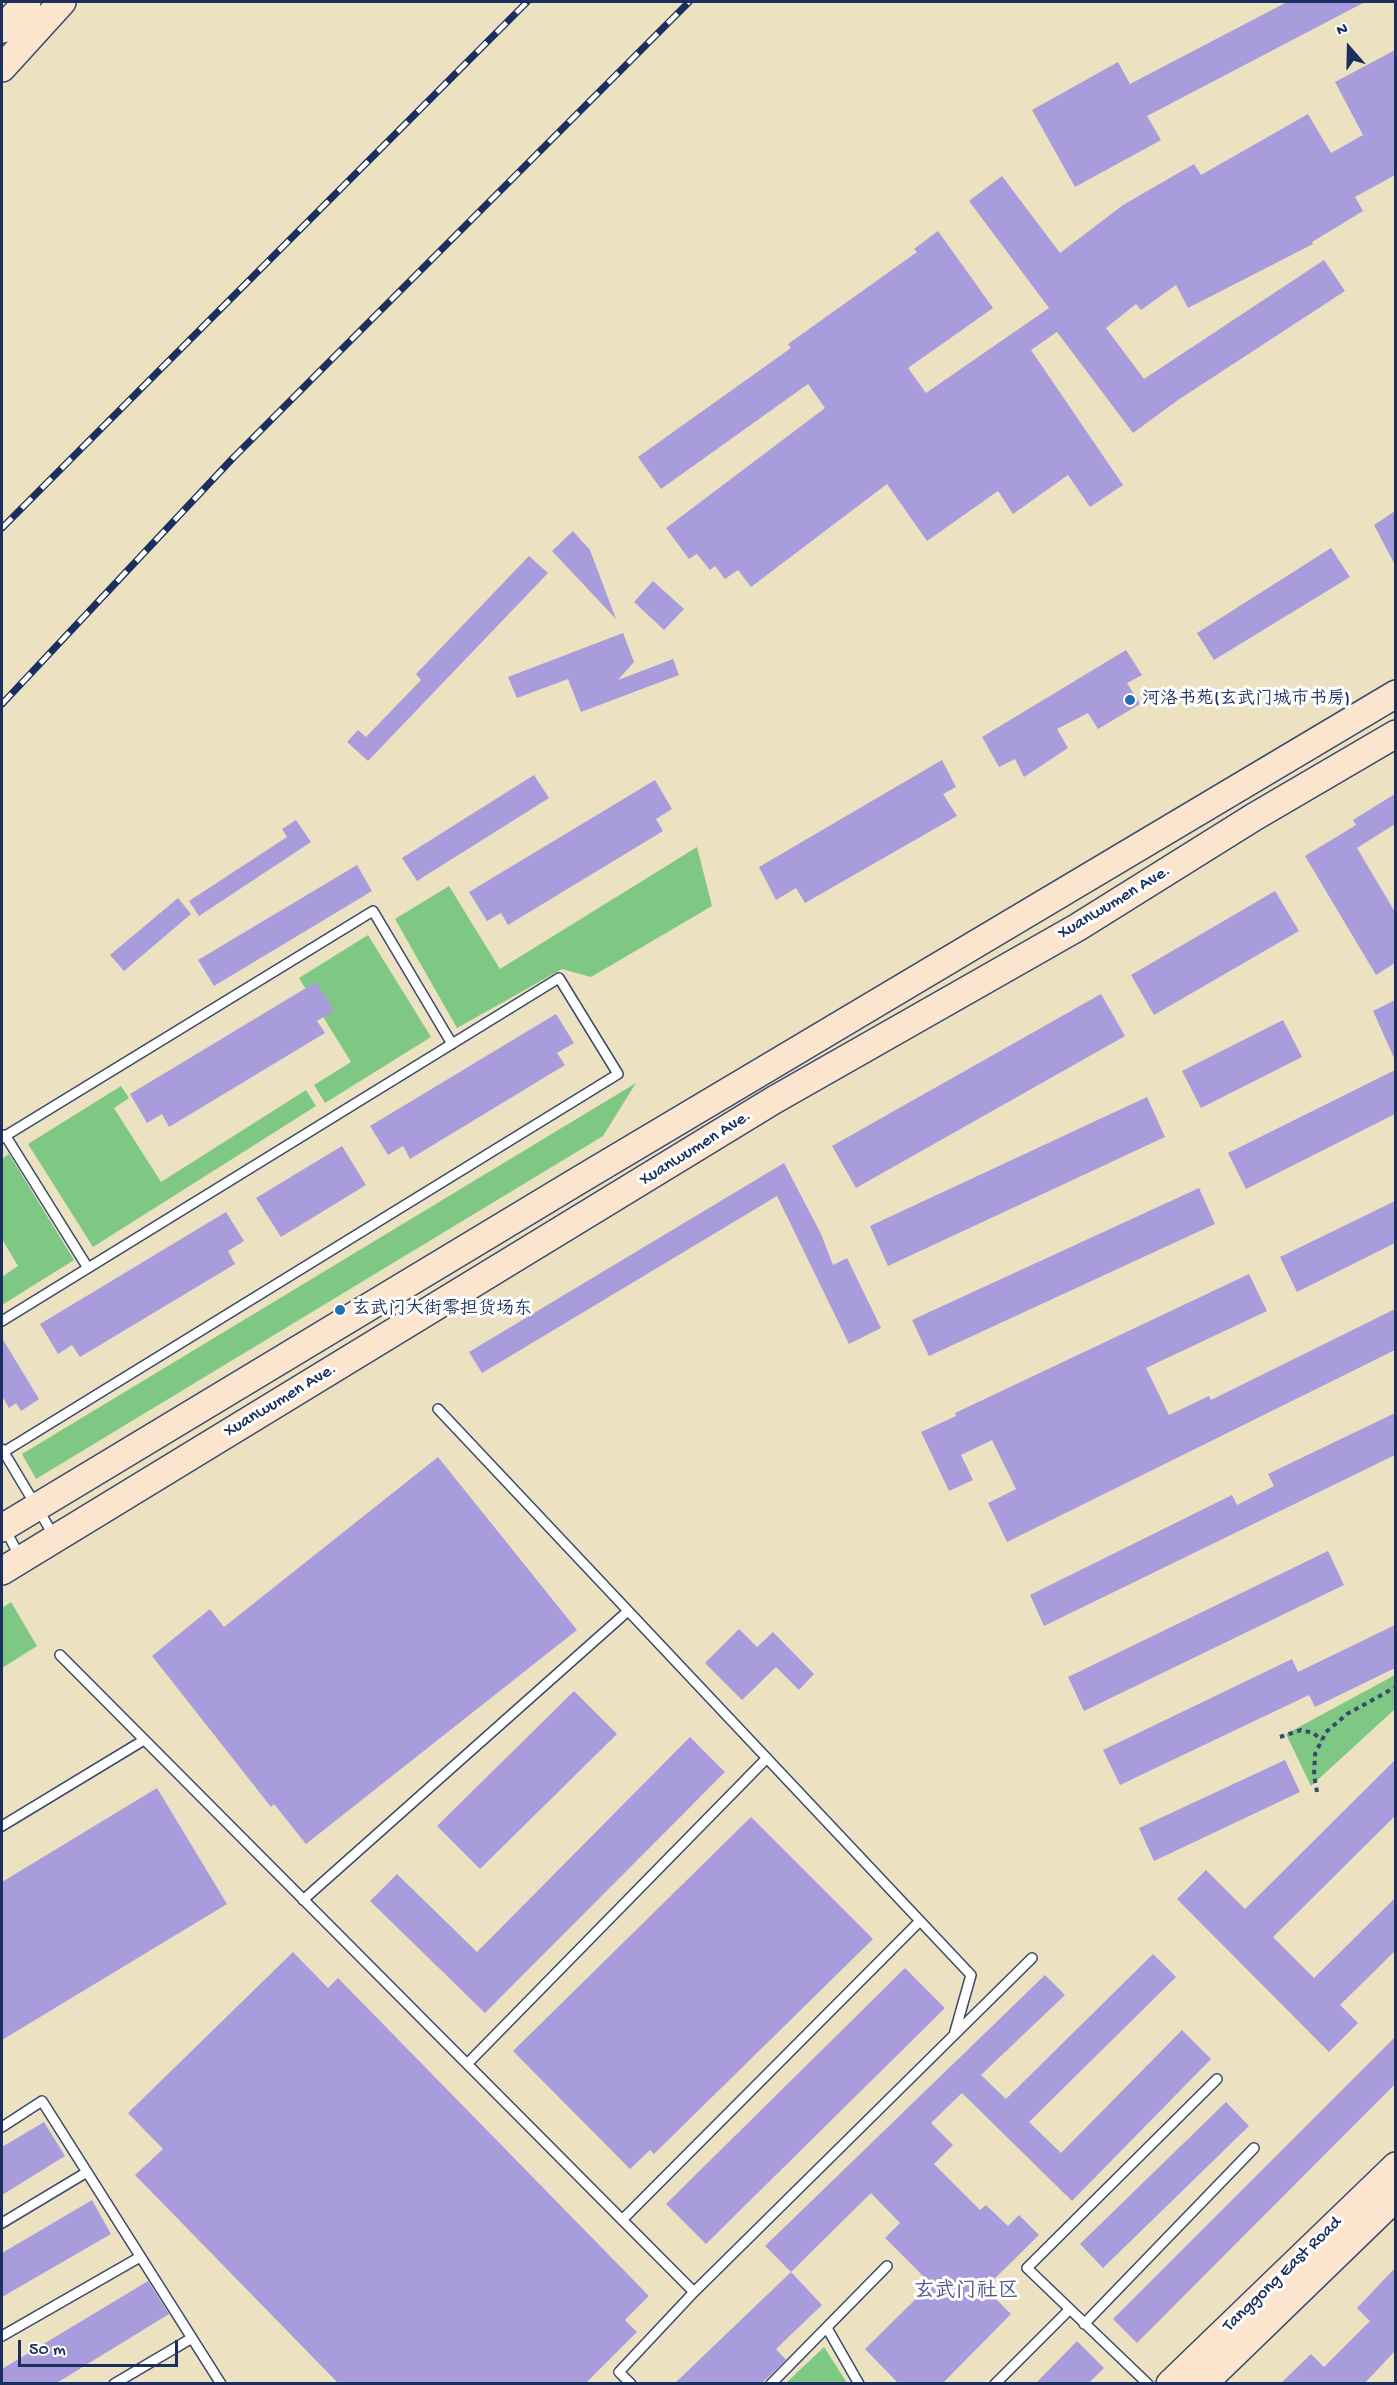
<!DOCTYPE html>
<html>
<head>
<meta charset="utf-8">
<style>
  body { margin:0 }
  #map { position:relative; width:1397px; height:2385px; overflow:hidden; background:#ece2c2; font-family:"Gochi Hand",sans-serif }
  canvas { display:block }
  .frame { position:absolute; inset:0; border:3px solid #1b2f5e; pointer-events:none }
  .north { position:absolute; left:1319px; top:18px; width:60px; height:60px; -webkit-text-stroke:4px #fff; paint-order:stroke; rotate:340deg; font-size:16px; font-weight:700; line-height:24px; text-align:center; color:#1b2f5e }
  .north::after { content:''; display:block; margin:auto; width:21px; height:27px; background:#1b2f5e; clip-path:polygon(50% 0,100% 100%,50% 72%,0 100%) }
  .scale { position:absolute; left:18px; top:2340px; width:160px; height:27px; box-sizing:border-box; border:3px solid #1b2f5e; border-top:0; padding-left:8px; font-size:18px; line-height:21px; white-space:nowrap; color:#1b2f5e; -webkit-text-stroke:4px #fff; paint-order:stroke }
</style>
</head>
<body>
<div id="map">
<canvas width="1397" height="2385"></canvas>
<div class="frame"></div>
<div class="north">N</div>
<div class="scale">50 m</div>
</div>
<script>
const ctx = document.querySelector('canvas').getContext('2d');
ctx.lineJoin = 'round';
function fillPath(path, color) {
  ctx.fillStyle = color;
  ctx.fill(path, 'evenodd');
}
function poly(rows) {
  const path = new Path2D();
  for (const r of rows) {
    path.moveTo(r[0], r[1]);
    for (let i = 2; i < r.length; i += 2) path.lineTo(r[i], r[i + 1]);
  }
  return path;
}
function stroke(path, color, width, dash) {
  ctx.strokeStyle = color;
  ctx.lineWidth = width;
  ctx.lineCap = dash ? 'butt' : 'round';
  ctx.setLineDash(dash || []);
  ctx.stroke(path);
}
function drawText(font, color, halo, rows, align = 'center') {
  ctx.font = font + ' "Gochi Hand","LXGW WenKai TC",sans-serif';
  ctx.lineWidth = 6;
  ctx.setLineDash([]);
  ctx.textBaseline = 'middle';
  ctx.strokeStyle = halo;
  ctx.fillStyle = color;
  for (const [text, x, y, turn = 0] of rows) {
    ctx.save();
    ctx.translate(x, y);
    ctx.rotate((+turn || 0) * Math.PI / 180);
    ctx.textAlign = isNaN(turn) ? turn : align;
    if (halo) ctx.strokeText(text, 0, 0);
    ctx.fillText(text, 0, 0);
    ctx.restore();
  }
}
const green = poly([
  [697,847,712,906,591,977,562,969,457,1028,395,919,449,886,500,969],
  [368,935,431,1037,325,1103,314,1085,351,1062,299,978],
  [636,1083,603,1136,36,1479,22,1454],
  [121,1086,129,1098,114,1108,161,1182,306,1090,316,1106,93,1247,28,1144],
  [9,1154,74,1260,2,1305,2,1277,18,1266,2,1239,2,1159],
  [11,1602,37,1646,2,1668,2,1608],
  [1395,1675,1395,1709,1311,1786,1286,1734],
  [824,2347,847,2383,786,2383]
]);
const building = poly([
  [1287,2,1365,2,1147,116,1161,140,1075,187,1032,110,1118,62,1130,84],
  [1395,50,1395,175,1355,197,1363,211,1312,242,1313,244,1188,308,1176,285,1141,310,1136,304,1106,328,1144,379,1324,260,1345,291,1178,400,1133,433,1057,332,1031,350,1123,485,1090,507,1068,475,1013,514,998,491,927,541,887,484,751,587,738,570,725,579,715,566,710,570,697,554,689,559,666,528,825,408,808,384,661,489,638,457,791,348,788,344,917,252,914,249,938,231,993,308,908,368,926,393,1049,308,969,201,1002,176,1060,253,1123,205,1194,164,1201,175,1308,114,1331,153,1363,135,1335,82],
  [1395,511,1395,565,1374,525],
  [573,531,590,550,616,619,552,551],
  [1331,548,1350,577,1214,660,1197,633],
  [529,556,548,573,368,761,347,742,358,730,366,737,421,680,416,674],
  [653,581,684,609,664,630,634,602],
  [623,633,634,662,618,680,673,659,679,675,581,712,568,679,517,698,508,677],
  [1126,650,1142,675,1127,683,1140,704,1098,729,1088,713,1057,729,1068,748,1024,777,1015,759,999,767,982,737],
  [942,760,956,787,943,794,957,816,805,903,796,888,776,900,759,867],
  [534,775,549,798,417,881,402,858],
  [655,780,672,809,656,819,663,831,508,925,501,913,487,921,469,892],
  [1395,794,1395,824,1357,848,1395,912,1395,963,1376,975,1305,856,1356,825,1353,820],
  [296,820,311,842,199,916,189,901,287,837,282,829],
  [357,865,372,891,214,986,198,960],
  [1275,891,1299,931,1154,1015,1131,975],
  [178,898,191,914,124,971,110,955],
  [316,982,334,1011,317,1021,325,1033,169,1127,162,1114,147,1123,130,1094],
  [1101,994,1125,1036,856,1188,832,1146],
  [1395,1000,1395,1060,1373,1011],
  [556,1014,574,1043,557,1053,565,1065,410,1159,403,1146,388,1155,370,1126],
  [1283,1020,1302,1057,1201,1108,1182,1071],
  [1395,1070,1395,1114,1246,1189,1228,1153],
  [1147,1097,1165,1137,888,1266,870,1226],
  [342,1146,366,1185,281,1237,256,1198],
  [784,1163,821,1234,833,1265,847,1258,881,1328,849,1344,777,1196,482,1373,469,1352],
  [1199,1188,1215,1224,929,1356,912,1320],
  [1395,1201,1395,1243,1297,1292,1280,1257],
  [226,1212,244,1241,228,1251,235,1264,80,1357,72,1345,58,1354,40,1324],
  [1249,1274,1267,1311,1146,1368,1169,1415,1209,1396,1211,1400,1395,1309,1395,1350,1007,1542,988,1503,1016,1489,992,1440,961,1455,973,1480,949,1491,921,1432,956,1416,955,1413],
  [2,1338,39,1399,21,1411,16,1403,9,1408,2,1396],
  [1395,1413,1395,1455,1044,1626,1030,1595,1232,1495,1237,1505,1274,1486,1268,1474],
  [438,1457,577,1630,306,1844,274,1804,271,1807,152,1656,210,1609,224,1627],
  [1328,1551,1344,1585,1084,1711,1068,1677],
  [1395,1625,1395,1668,1315,1707,1309,1695,1120,1785,1103,1750,1292,1659,1298,1672],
  [739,1629,757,1647,773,1632,814,1674,799,1690,776,1667,742,1700,705,1663],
  [574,1691,617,1734,480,1869,437,1826],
  [690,1737,725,1772,485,2013,370,1901,397,1874,477,1952],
  [1285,1760,1300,1792,1154,1861,1139,1828],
  [1395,1760,1395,1816,1273,1937,1314,1978,1395,1898,1395,1951,1340,2005,1358,2023,1329,2052,1177,1899,1206,1870,1245,1909],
  [157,1788,227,1904,2,2040,2,1882],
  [751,1817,873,1939,654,2154,650,2150,630,2169,513,2051],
  [293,1952,328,1988,338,1978,649,2296,625,2320,637,2332,585,2384,339,2384,135,2175,163,2149,128,2113],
  [1153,1954,1176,1977,1029,2122,1061,2153,1182,2030,1211,2059,1072,2201,962,2093,931,2123,953,2145,934,2164,980,2210,986,2205,1008,2226,1019,2215,1039,2235,985,2288,1011,2314,942,2384,899,2384,865,2349,931,2284,885,2238,900,2223,871,2193,791,2272,765,2246,1045,1975,1065,1995,981,2075,1006,2099],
  [905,1968,945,2008,706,2244,666,2204],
  [1395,2037,1395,2084,1137,2343,1113,2319],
  [1226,2102,1249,2126,1103,2268,1080,2244],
  [44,2122,65,2156,2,2195,2,2147],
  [92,2200,111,2234,2,2297,2,2253],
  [1395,2268,1395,2351,1364,2384,1280,2384,1311,2354,1324,2367,1370,2321,1357,2308],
  [791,2272,822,2305,776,2349,786,2360,761,2384,674,2384],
  [148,2281,169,2314,55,2384,2,2384,2,2369],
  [1077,2341,1104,2368,1088,2384,1035,2384]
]);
const path = poly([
  [1280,1737,1301,1730,1313,1733,1322,1740],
  [1317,1792,1314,1775,1315,1754,1326,1732,1347,1714,1396,1687]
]);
const lane = poly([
  [5,1135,88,1268],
  [2,1138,373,911,452,1044],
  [2,1321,559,978,618,1074,2,1453],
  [438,1409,971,1975,954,2035],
  [2,1449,54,1536],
  [5,1529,20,1557],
  [60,1655,694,2292],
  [2,1826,144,1740],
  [303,1900,628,1611],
  [467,2064,767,1758],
  [2,2127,42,2101,221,2384],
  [622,2220,920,1921],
  [2,2223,87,2172],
  [1084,2324,1254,2148],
  [827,2328,859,2384],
  [2,2336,140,2257],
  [114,2384,192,2338],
  [631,2384,619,2372,694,2292,1032,1958],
  [771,2384,887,2266],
  [995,2384,1069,2310],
  [1148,2384,1027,2268,1217,2079]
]);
const secondary = poly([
  [2,29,27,2],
  [2,68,62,2],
  [2,1528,581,1179,1396,694],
  [2,1571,774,1100,1078,927,1254,817,1396,734],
  [1170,2384,1396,2166],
  [1203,2384,1396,2197]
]);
const rail = poly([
  [2,528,527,2],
  [2,704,233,458,689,2]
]);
const markers = [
  [1130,700,6,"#1f6fb2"],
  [340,1310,6,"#1f6fb2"]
];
const poiNames = [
  ["河洛书苑(玄武门城市书房)",1142,700],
  ["玄武门大街零担货场东",352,1310]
];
const streetNames = [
  ["Xuanwumen Ave.",1115,903,-31],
  ["Xuanwumen Ave.",696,1149,-32],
  ["Xuanwumen Ave.",281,1401,-31],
  ["Tanggong East Road",1283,2275,-44]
];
const quarterNames = [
  ["玄武门社区",966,2293]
];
fillPath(green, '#7fc884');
fillPath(building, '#a99cdc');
stroke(lane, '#3a4a6d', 12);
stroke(secondary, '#3a4a6d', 30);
stroke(path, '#3a4a6d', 4, [4.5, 4.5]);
stroke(lane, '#fff', 9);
stroke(secondary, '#fbe5cf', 27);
stroke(rail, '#1b2f5e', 7);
stroke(rail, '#fff', 4.5, [14]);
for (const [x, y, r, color] of markers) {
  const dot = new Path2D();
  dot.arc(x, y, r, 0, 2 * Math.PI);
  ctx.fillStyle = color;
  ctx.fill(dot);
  stroke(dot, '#fff', 2);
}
drawText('18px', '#1b2f5e', '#fff', poiNames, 'left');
drawText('18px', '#1b2f5e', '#fff', streetNames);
drawText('21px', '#4d558a', '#fff', quarterNames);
</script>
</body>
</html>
